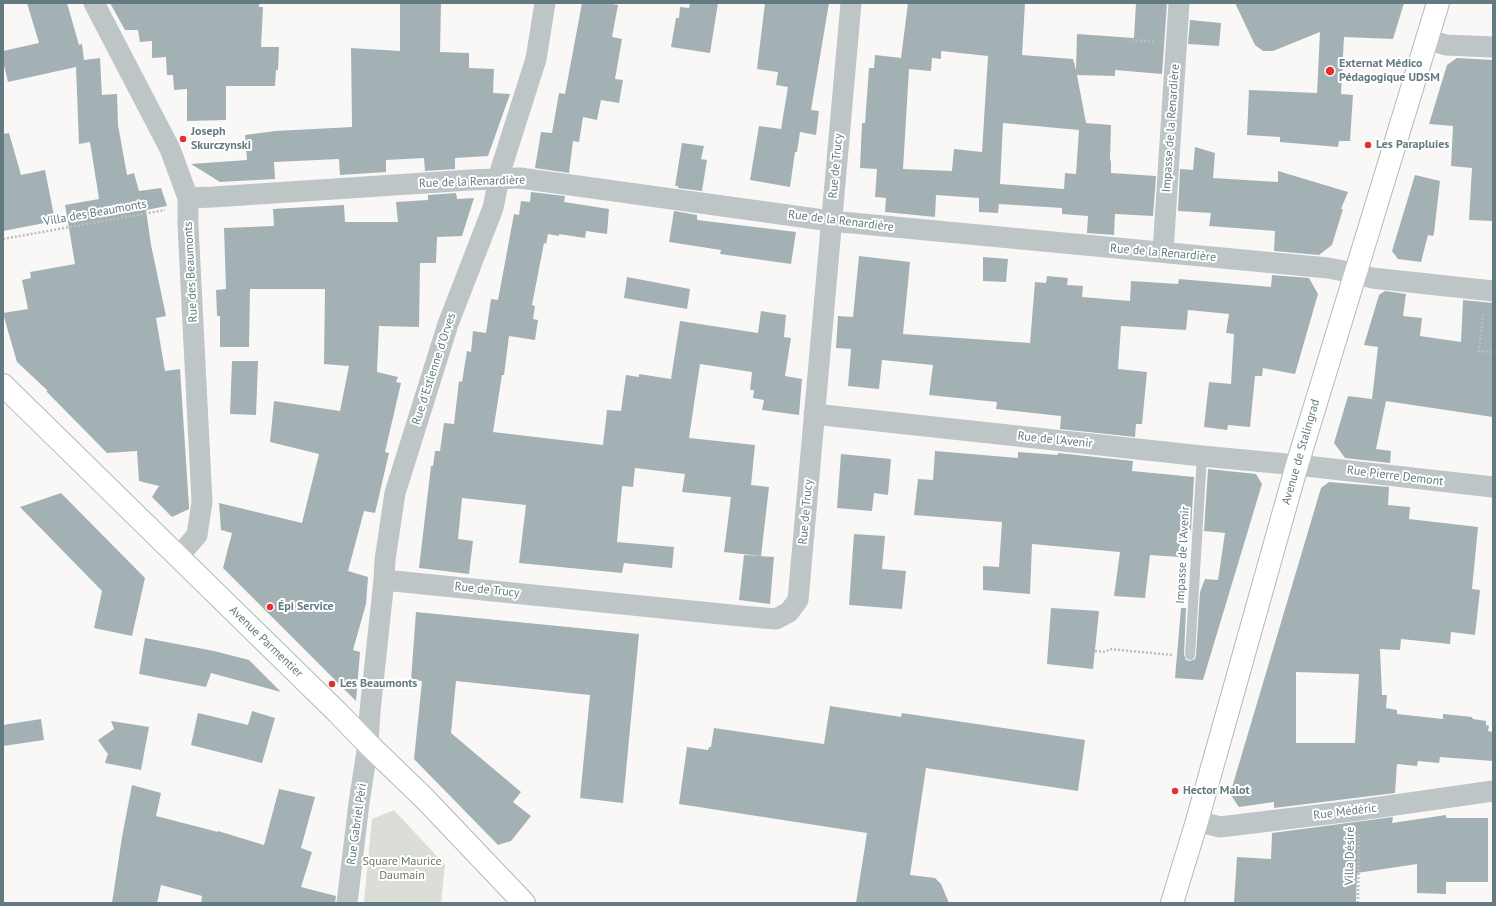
<!DOCTYPE html>
<html>
<head>
<meta charset="utf-8">
<style>
  body { margin:0 }
  #map { position:relative; width:1496px; height:906px; overflow:hidden; background:#f9f8f6; font-family:"PT Sans",sans-serif }
  canvas { display:block }
  .frame { position:absolute; inset:0; border:4px solid #647a81; pointer-events:none }
</style>
</head>
<body>
<div id="map">
<canvas width="1496" height="906"></canvas>
<div class="frame"></div>
</div>
<script>
const ctx = document.querySelector('canvas').getContext('2d');
ctx.lineJoin = 'round';
function fillPath(path, color) {
  ctx.fillStyle = color;
  ctx.fill(path, 'evenodd');
}
function poly(rows) {
  const path = new Path2D();
  for (const r of rows) {
    path.moveTo(r[0], r[1]);
    for (let i = 2; i < r.length; i += 2) path.lineTo(r[i], r[i + 1]);
  }
  return path;
}
function stroke(path, color, width, dash) {
  ctx.strokeStyle = color;
  ctx.lineWidth = width;
  ctx.lineCap = dash ? 'butt' : 'round';
  ctx.setLineDash(dash || []);
  ctx.stroke(path);
}
function drawText(font, color, halo, rows, align = 'center') {
  ctx.font = font + ' "PT Sans",sans-serif';
  ctx.lineWidth = 4;
  ctx.setLineDash([]);
  ctx.textBaseline = 'middle';
  ctx.strokeStyle = halo;
  ctx.fillStyle = color;
  for (const [text, x, y, turn = 0] of rows) {
    ctx.save();
    ctx.translate(x, y);
    ctx.rotate((+turn || 0) * Math.PI / 180);
    ctx.textAlign = isNaN(turn) ? turn : align;
    if (halo) ctx.strokeText(text, 0, 0);
    ctx.fillText(text, 0, 0);
    ctx.restore();
  }
}
const green = poly([
  [394,810,445,865,441,903,364,902,372,819]
]);
const building = poly([
  [27,3,67,3,79,45,82,44,84,60,100,58,102,95,117,94,118,125,127,175,134,173,139,191,161,188,167,206,146,210,151,245,166,316,156,318,165,371,180,369,189,507,189,509,172,517,152,497,159,486,139,481,137,451,107,453,46,391,48,391,17,362,8,331,3,313,28,309,22,280,31,278,30,272,75,264,65,205,99,199,90,142,79,144,76,67,8,82,3,61,3,51,39,43],
  [110,3,259,3,259,7,263,7,261,47,279,47,278,70,276,70,275,86,226,86,226,120,187,121,187,89,174,90,173,75,167,75,166,57,152,58,152,41,140,42,138,30,125,30],
  [400,3,441,3,440,52,469,53,469,68,494,69,493,93,510,94,488,156,455,158,455,169,425,171,424,158,386,160,386,172,340,175,339,159,274,162,275,179,220,182,191,164,247,160,245,135,275,131,352,127,351,48,400,51],
  [582,3,606,3,618,5,612,37,622,39,615,79,623,80,619,103,601,100,597,120,583,117,579,142,573,141,569,173,535,168,541,132,552,133,559,93,565,94],
  [690,3,718,3,710,53,671,47,676,18,679,18,680,7,689,8],
  [765,3,829,3,811,110,819,111,816,135,800,132,797,152,795,152,790,187,750,180,759,126,781,129,788,87,776,85,778,72,757,69],
  [908,3,1025,3,1022,55,1073,59,1076,70,1077,34,1134,38,1136,3,1167,3,1162,74,1115,70,1115,76,1077,75,1086,123,1111,125,1110,160,1111,161,1111,173,1156,176,1153,216,1115,214,1114,235,1087,233,1088,216,1062,214,1062,208,999,204,998,213,979,212,979,198,936,195,935,217,885,212,886,198,875,197,877,169,860,168,862,123,865,123,869,68,874,68,875,55,901,58],
  [941,51,988,56,982,152,954,149,952,171,903,169,909,69,931,71,932,58,941,59],
  [1003,123,1079,130,1076,174,1065,173,1064,189,1000,184],
  [1235,3,1404,3,1393,39,1344,37,1341,94,1353,95,1350,141,1339,141,1338,147,1280,142,1280,137,1247,135,1249,90,1317,93,1320,32,1273,51,1263,51,1255,45],
  [1190,20,1221,23,1219,46,1188,44],
  [1457,58,1493,60,1493,221,1469,220,1472,168,1451,166,1453,126,1429,124,1447,65],
  [9,133,21,175,45,170,55,221,3,231,3,134],
  [682,143,704,146,701,159,707,160,702,191,678,188,678,186,675,186],
  [1195,147,1215,153,1213,178,1278,182,1278,171,1348,192,1341,209,1343,209,1332,245,1319,255,1274,251,1275,231,1209,226,1211,213,1178,211,1180,169,1193,170],
  [1415,175,1440,181,1434,233,1433,236,1428,235,1421,262,1398,259,1392,251],
  [531,192,565,196,564,202,609,209,607,234,586,231,585,238,559,234,559,236,548,234,546,244,544,243,532,305,535,306,533,319,538,320,535,340,509,336,504,375,502,375,493,432,603,445,607,410,621,411,626,375,639,377,639,374,671,379,680,321,758,333,761,311,786,315,784,337,791,338,785,376,802,379,799,415,762,410,764,400,753,398,754,390,750,390,752,372,700,364,689,438,755,445,751,485,769,487,761,556,724,552,731,497,682,492,685,474,635,468,633,487,622,486,617,542,674,547,672,568,624,563,622,573,519,563,526,505,462,498,458,539,473,541,469,574,419,568,431,466,433,466,435,451,440,451,444,423,454,424,459,381,462,382,467,351,471,352,473,331,486,333,491,299,498,300,514,214,519,215,521,201,530,202],
  [456,193,457,199,474,198,462,236,437,237,436,263,420,263,419,327,379,326,377,372,398,377,396,382,401,383,385,452,389,453,375,513,364,511,348,571,368,577,366,604,353,650,360,652,356,701,223,568,232,533,221,530,219,503,302,523,319,454,270,442,274,401,340,411,349,366,324,364,325,289,250,289,249,347,220,347,220,316,217,316,216,290,226,289,224,228,274,226,273,209,344,205,345,222,398,222,396,202,428,200,428,195],
  [674,211,697,215,697,220,796,232,791,264,720,254,721,250,669,242],
  [859,256,910,262,903,334,1030,343,1035,282,1046,283,1047,276,1068,278,1067,285,1083,286,1082,297,1130,301,1131,281,1178,284,1179,279,1271,287,1272,275,1309,278,1318,294,1295,374,1263,368,1262,376,1255,376,1250,427,1228,425,1227,430,1204,427,1209,382,1231,384,1234,334,1226,333,1229,314,1188,310,1186,330,1121,326,1118,369,1147,372,1142,424,1136,424,1135,437,1060,429,1061,416,996,409,997,402,929,395,933,365,882,360,879,389,848,386,851,349,836,348,838,316,853,317],
  [983,257,1008,259,1006,282,983,281],
  [627,277,690,289,687,309,624,298],
  [1385,291,1406,294,1403,316,1422,318,1420,336,1461,342,1463,300,1493,303,1493,417,1372,399,1378,347,1364,345,1379,295],
  [232,361,258,361,256,415,230,414],
  [1348,396,1386,401,1376,449,1391,451,1390,463,1345,458,1334,443],
  [935,451,1018,458,1018,452,1058,455,1058,453,1133,461,1132,471,1194,477,1191,530,1181,529,1179,557,1150,555,1145,598,1114,596,1120,552,1032,544,1030,594,983,590,983,566,999,567,1002,522,914,515,918,479,933,480],
  [841,454,891,459,888,495,874,493,872,511,837,508],
  [1208,469,1256,474,1262,484,1203,680,1175,678,1181,608,1186,608,1184,655,1186,660,1190,661,1195,659,1196,655,1200,592,1205,579,1218,580,1225,533,1204,531],
  [1329,482,1389,487,1388,505,1410,507,1409,519,1478,527,1472,589,1480,590,1475,635,1451,632,1450,644,1401,639,1400,650,1380,649,1382,695,1387,695,1386,708,1397,710,1397,714,1443,719,1443,714,1472,717,1473,719,1486,721,1486,725,1489,726,1488,731,1493,732,1493,761,1440,757,1439,763,1418,761,1417,766,1397,764,1395,793,1274,808,1274,802,1239,807,1230,794,1321,488],
  [1296,672,1359,674,1355,743,1296,743],
  [61,493,145,578,132,636,94,628,102,591,20,507],
  [854,534,885,536,882,569,906,571,902,609,849,605],
  [744,555,774,557,770,604,739,600],
  [1051,608,1099,611,1093,669,1047,664],
  [416,612,639,634,623,803,580,798,590,695,456,681,451,733,521,792,513,802,531,816,511,841,498,845,414,759,422,681,411,680],
  [145,638,214,651,249,660,281,692,211,673,206,687,139,674],
  [830,706,901,717,902,713,1085,740,1078,791,926,768,910,875,935,878,941,884,949,903,856,903,867,833,679,804,687,747,708,750,709,747,711,747,714,728,824,744],
  [252,711,275,718,262,763,191,745,198,713,248,725],
  [41,719,44,740,3,746,3,725],
  [111,721,149,727,141,770,105,763,108,753,107,753,98,740,114,729],
  [132,785,161,793,156,816,218,832,218,831,264,845,279,789,315,797,301,848,312,852,301,887,336,896,335,903,201,903,202,896,161,885,157,903,112,903,122,837],
  [1446,815,1446,818,1488,818,1488,882,1446,882,1446,894,1417,893,1417,864,1357,873,1356,903,1234,903,1237,857,1271,859,1272,833,1393,817,1392,823]
]);
const path = poly([
  [1132,40,1154,42],
  [3,239,165,210],
  [1483,314,1479,351,1493,352],
  [1095,651,1105,652,1110,649,1172,655],
  [1358,903,1359,834]
]);
const lane = poly([
  [1190,655,1202,456]
]);
const street = poly([
  [94,3,170,149,188,198,188,225,202,502,197,535,179,556],
  [1426,39,1446,45,1493,47],
  [188,198,213,197,470,180,520,178,831,221,1328,268,1354,273,1372,278,1493,291],
  [1163,252,1179,3],
  [814,414,1202,456,1297,465,1493,487],
  [384,580,741,616,776,619,789,612,798,600,851,3],
  [1197,821,1220,827,1360,810,1493,791],
  [347,903,359,803,368,744,370,711,384,580,385,560,395,493,448,324,493,208,501,169,536,59,545,3]
]);
const secondary = poly([
  [3,385,338,713,368,744,425,799,524,903],
  [1172,903,1197,821,1297,465,1438,3]
]);
const markers = [
  [1330,71,5,"#e1302f"],
  [183,139,4,"#e1302f"],
  [1368,145,4,"#e1302f"],
  [270,607,4,"#e1302f"],
  [332,684,4,"#e1302f"],
  [1175,791,4,"#e1302f"]
];
const poiNames = [
  ["Externat Médico",1339,64],
  ["Pédagogique UDSM",1339,78],
  ["Joseph",191,132],
  ["Skurczynski",191,146],
  ["Les Parapluies",1376,145],
  ["Épi Service",278,607],
  ["Les Beaumonts",340,684],
  ["Hector Malot",1183,791]
];
const streetNames = [
  ["Impasse de la Renardière",1171,128,-86],
  ["Rue de Trucy",836,166,-85],
  ["Rue de la Renardière",472,182,-2],
  ["Villa des Beaumonts",95,213,-10],
  ["Rue de la Renardière",841,221,7],
  ["Rue de la Renardière",1163,253,5],
  ["Rue des Beaumonts",191,272,-93],
  ["Rue d'Estienne d'Orves",434,369,-72],
  ["Rue de l'Avenir",1055,440,6],
  ["Avenue de Stalingrad",1301,452,-74],
  ["Rue Pierre Demont",1395,476,7],
  ["Rue de Trucy",806,512,-85],
  ["Impasse de l'Avenir",1183,555,-87],
  ["Rue de Trucy",487,590,6],
  ["Avenue Parmentier",266,642,44],
  ["Rue Médéric",1345,812,-7],
  ["Rue Gabriel Péri",357,824,-82],
  ["Villa Désiré",1350,856,-89]
];
const parkNames = [
  ["Square Maurice",402,862],
  ["Daumain",402,876]
];
fillPath(green, '#daded6');
fillPath(building, '#a4b1b4');
stroke(secondary, '#b0b9bc', 24);
stroke(path, '#babfc1', 2.5, [2, 2]);
stroke(lane, '#bdc5c7', 10);
stroke(street, '#bdc5c7', 21);
stroke(secondary, '#fff', 22);
for (const [x, y, r, color] of markers) {
  const dot = new Path2D();
  dot.arc(x, y, r, 0, 2 * Math.PI);
  ctx.fillStyle = color;
  ctx.fill(dot);
  stroke(dot, '#fff', 1.5);
}
drawText('bold 12px', '#647a81', '#fff', poiNames, 'left');
drawText('12px', '#647a81', '#fff', streetNames);
drawText('12px', '#6c7963', '#fff', parkNames);
</script>
</body>
</html>
